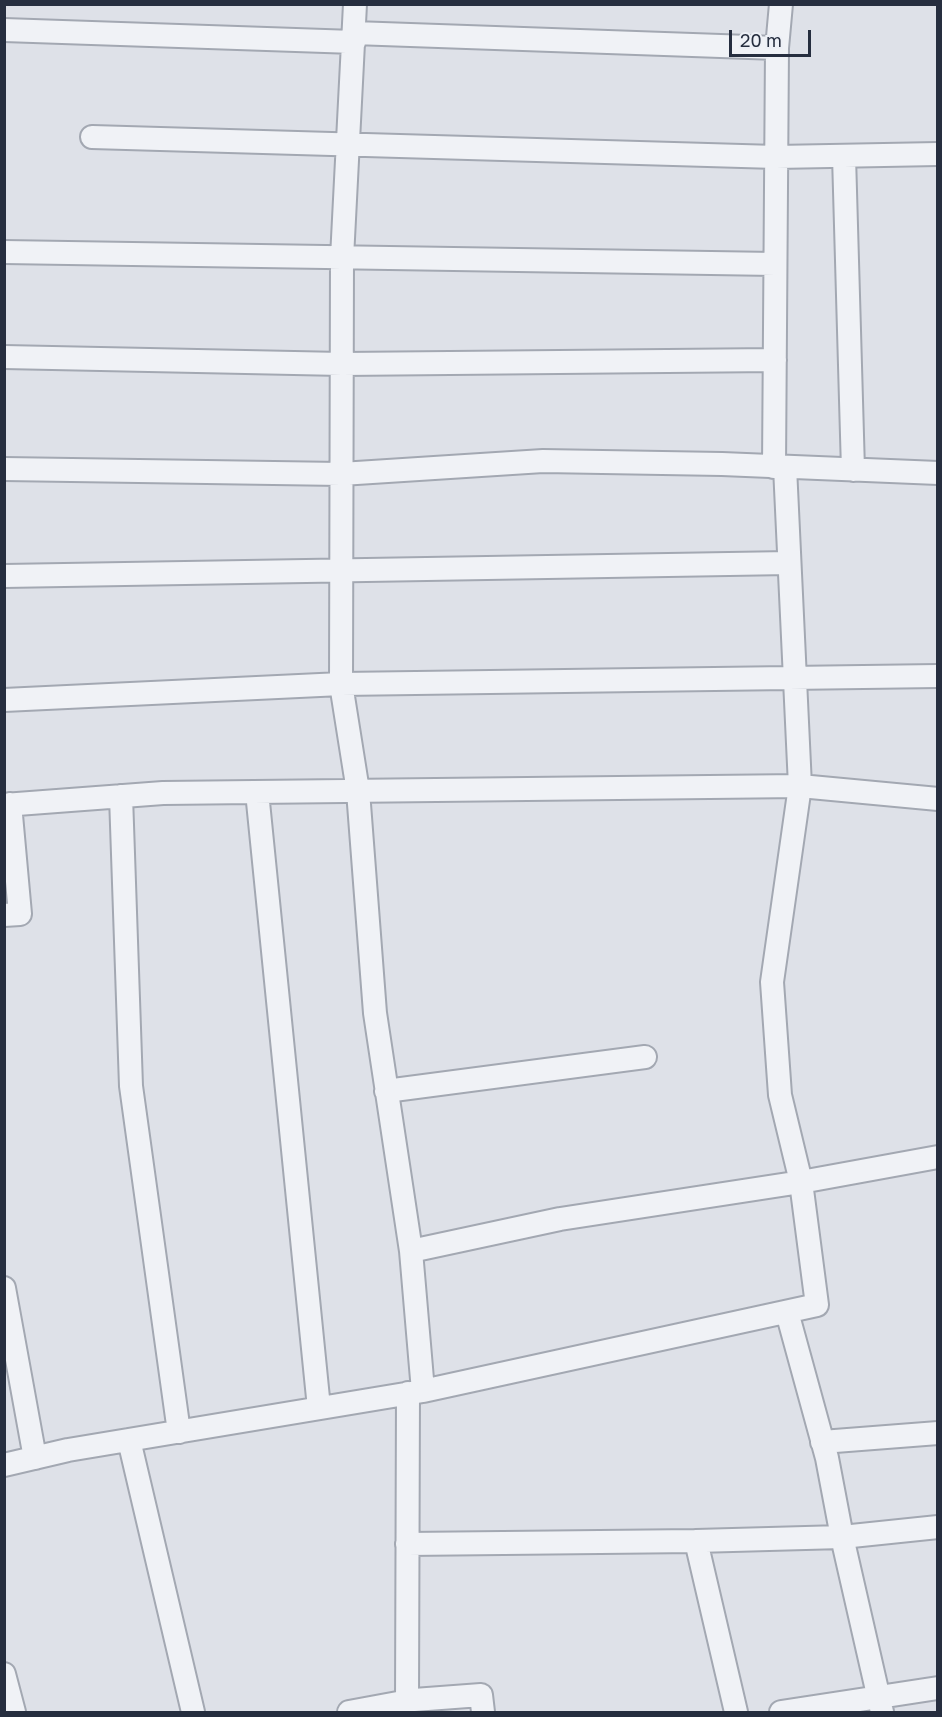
<!DOCTYPE html>
<html>
<head>
<meta charset="utf-8">
<style>
  body { margin:0 }
  #map { position:relative; width:942px; height:1717px; overflow:hidden; background:#dee1e8; font-family:"Golos Text",sans-serif }
  canvas { display:block }
  .frame { position:absolute; inset:0; border:6px solid #262e3f; pointer-events:none }
  .scale { position:absolute; left:729px; top:30px; width:82px; height:27px; box-sizing:border-box; border:3px solid #262e3f; border-top:0; padding-left:8px; font-size:18px; line-height:21px; white-space:nowrap; color:#262e3f; -webkit-text-stroke:4px #edf0f6; paint-order:stroke }
</style>
</head>
<body>
<div id="map">
<canvas width="942" height="1717"></canvas>
<div class="frame"></div>
<div class="scale">20 m</div>
</div>
<script>
const ctx = document.querySelector('canvas').getContext('2d');
ctx.lineJoin = 'round';
function poly(rows) {
  const path = new Path2D();
  for (const r of rows) {
    path.moveTo(r[0], r[1]);
    for (let i = 2; i < r.length; i += 2) path.lineTo(r[i], r[i + 1]);
  }
  return path;
}
function stroke(path, color, width, dash) {
  ctx.strokeStyle = color;
  ctx.lineWidth = width;
  ctx.lineCap = dash ? 'butt' : 'round';
  ctx.setLineDash(dash || []);
  ctx.stroke(path);
}
const street = poly([
  [355,4,342,258,341,684,358,791,375,1013,411,1251,423,1391],
  [4,30,354,42],
  [354,33,777,48],
  [92,137,776,157,938,154],
  [844,156,853,470],
  [4,252,775,264],
  [4,357,342,364,775,360],
  [774,467,777,48,781,4],
  [4,469,341,474,543,461,722,464,938,473],
  [4,576,789,563],
  [4,700,341,684,938,676],
  [257,792,319,1408],
  [121,796,131,1086,179,1432],
  [4,805,163,793,800,786,938,799],
  [4,915,20,914,10,804],
  [386,1091,645,1057],
  [411,1251,560,1219,801,1182,938,1157],
  [4,1288,35,1458],
  [787,1312,827,1458,842,1537,882,1712],
  [129,1440,193,1712],
  [822,1442,938,1433],
  [4,1465,68,1450,423,1391,817,1305,801,1182,780,1095,772,982,800,786,785,467],
  [407,1544,696,1541],
  [4,1674,14,1712],
  [407,1702,408,1393],
  [349,1712,414,1700,481,1695,483,1712],
  [736,1712,696,1541,842,1537,938,1527],
  [781,1712,938,1688]
]);
stroke(street, '#a3a8b2', 26);
stroke(street, '#f0f2f6', 22);
</script>
</body>
</html>
